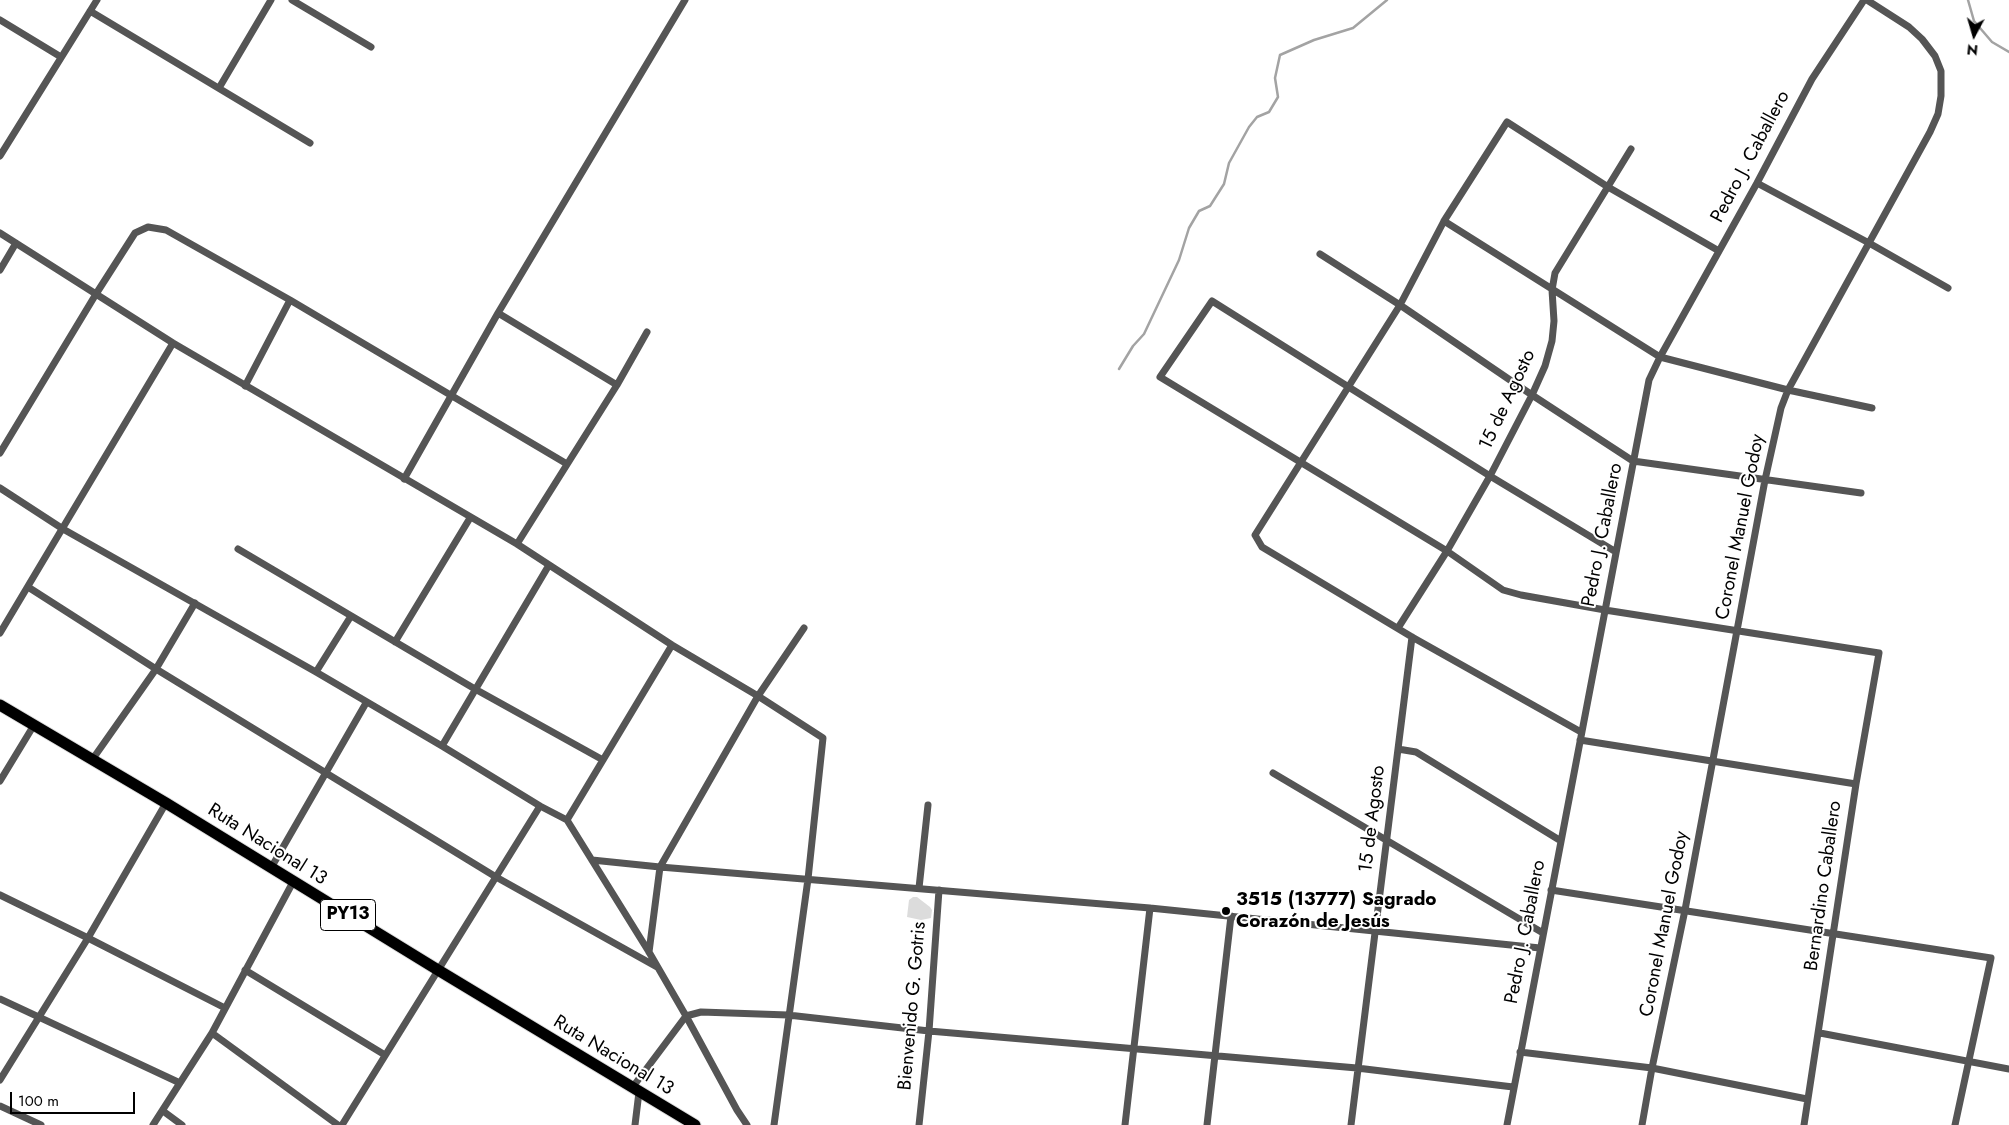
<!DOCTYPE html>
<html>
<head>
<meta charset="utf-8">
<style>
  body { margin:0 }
  #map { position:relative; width:2009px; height:1125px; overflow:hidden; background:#fff; font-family:Jost,sans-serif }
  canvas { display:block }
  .north { position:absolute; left:1949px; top:10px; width:50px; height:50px; -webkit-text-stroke:4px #fff; paint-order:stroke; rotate:186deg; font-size:14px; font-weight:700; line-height:20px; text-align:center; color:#000 }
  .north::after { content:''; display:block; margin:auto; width:18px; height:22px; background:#000; clip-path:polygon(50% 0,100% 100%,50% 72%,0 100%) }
  .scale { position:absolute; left:10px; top:1092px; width:125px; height:22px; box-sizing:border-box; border:2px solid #000; border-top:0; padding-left:6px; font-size:15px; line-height:18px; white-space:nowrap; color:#000; -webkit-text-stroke:4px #fff; paint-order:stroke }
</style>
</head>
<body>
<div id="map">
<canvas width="2009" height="1125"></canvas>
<div class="north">N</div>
<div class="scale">100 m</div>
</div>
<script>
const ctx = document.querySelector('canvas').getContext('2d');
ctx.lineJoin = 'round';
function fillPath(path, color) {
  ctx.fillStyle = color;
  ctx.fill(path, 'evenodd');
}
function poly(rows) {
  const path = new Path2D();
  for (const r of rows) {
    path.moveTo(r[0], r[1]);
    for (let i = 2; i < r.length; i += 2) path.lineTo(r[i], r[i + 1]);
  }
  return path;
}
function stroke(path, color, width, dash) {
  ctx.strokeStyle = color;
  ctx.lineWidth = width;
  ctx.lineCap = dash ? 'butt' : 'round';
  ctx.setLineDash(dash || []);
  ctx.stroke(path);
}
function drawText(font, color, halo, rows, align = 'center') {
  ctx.font = font + ' Jost,sans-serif';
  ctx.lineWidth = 4;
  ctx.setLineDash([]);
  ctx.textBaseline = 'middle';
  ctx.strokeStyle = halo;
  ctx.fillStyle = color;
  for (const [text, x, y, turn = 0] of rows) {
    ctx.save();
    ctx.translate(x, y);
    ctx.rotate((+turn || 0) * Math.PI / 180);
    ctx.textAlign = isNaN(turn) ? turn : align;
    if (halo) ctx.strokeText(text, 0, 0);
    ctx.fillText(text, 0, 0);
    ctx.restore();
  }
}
const green = poly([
  [913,897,917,897,930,907,932,910,931,918,921,920,907,917,909,900]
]);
const stream = poly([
  [1968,0,1974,21,1992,42,2009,52],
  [1119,369,1133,346,1144,334,1179,260,1189,228,1199,211,1210,206,1224,184,1229,163,1249,127,1257,117,1269,112,1278,97,1275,78,1280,55,1314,40,1353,28,1387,0]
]);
const minor = poly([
  [292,0,371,47],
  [90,11,310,143],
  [0,20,61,57],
  [219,88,271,0],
  [0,156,97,0],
  [1757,183,1869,243,1948,288],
  [1444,221,1400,305,1255,535,1262,547,1412,637,1581,732],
  [0,233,173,343,517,544,672,645,758,696,823,738,808,879,774,1125],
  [1719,251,1608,187,1507,122,1444,221,1660,357,1788,390,1872,408],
  [1320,254,1400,305,1532,395,1633,461,1861,493],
  [0,270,16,243],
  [290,300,567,464],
  [498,313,617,385],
  [0,453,96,294,135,233,148,227,166,230,290,300,245,386],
  [404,479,498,313,685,0],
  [0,488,63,529,316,672,442,746,540,806,567,820,649,952,686,1016,737,1110,747,1125],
  [517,544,617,385,647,332],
  [238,549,475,689,603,760],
  [1616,552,1490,476,1212,301,1160,377,1447,551,1503,590,1521,595,1605,610,1879,653,1856,784,1804,1125],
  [28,587,156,669,496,877,657,967],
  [1398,628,1447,551,1490,476,1532,395,1545,366,1552,341,1554,321,1552,290,1555,273,1631,149],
  [0,633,173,343],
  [395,642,470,518],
  [316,672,351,616],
  [1580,740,1856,784],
  [442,746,549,565],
  [1398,749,1416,752,1561,841],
  [92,760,156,669,195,603],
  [1273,773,1543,933],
  [0,781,34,725],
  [567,820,672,645],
  [592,860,660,867,1150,908,1540,948],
  [271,868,366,703],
  [919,888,928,805],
  [1551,890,1991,958,1955,1125],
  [0,895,88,938,225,1008],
  [649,952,660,867,758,696,804,628],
  [245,970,385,1055],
  [0,999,180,1083],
  [212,1033,338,1125],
  [1820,1033,2009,1069],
  [1520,1052,1652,1068,1807,1099],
  [0,1080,88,938,166,803],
  [632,1088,686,1016,701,1012,788,1015,929,1031,1357,1068,1513,1087],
  [0,1106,41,1125],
  [163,1111,182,1125],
  [153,1125,212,1033,293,882],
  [342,1125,540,806],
  [635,1125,639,1092],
  [919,1125,929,1031,939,890],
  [1125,1125,1150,908],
  [1207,1125,1231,916],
  [1351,1125,1412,637],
  [1507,1125,1649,380,1660,357,1757,183,1812,79,1864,0],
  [1642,1125,1652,1068,1685,910,1765,480,1781,408,1788,390,1930,132,1938,114,1941,96,1941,71,1935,56,1922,39,1909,27,1867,0]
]);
const trunk = poly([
  [0,705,166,803,438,970,695,1125]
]);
const markers = [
  [1226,911,5,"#000"]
];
const shields = [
  [348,915,55]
];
const shieldNames = [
  ["PY13",348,915]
];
const streetNames = [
  ["Pedro J. Caballero",1751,157,-62],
  ["15 de Agosto",1508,400,-65],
  ["Coronel Manuel Godoy",1741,527,-79],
  ["Pedro J. Caballero",1603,535,-79],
  ["15 de Agosto",1373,819,-83],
  ["Ruta Nacional 13",267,845,32],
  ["Bernardino Caballero",1824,886,-82],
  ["Coronel Manuel Godoy",1665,924,-79],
  ["Pedro J. Caballero",1526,932,-79],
  ["Bienvenido G. Gotris",913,1006,-85],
  ["Ruta Nacional 13",613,1056,31]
];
const poiNames = [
  ["3515 (13777) Sagrado",1236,900],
  ["Corazón de Jesús",1236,922]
];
fillPath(green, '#dcdcdc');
stroke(stream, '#a3a3a3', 2.5);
stroke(trunk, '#dbdbdb', 13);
stroke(minor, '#555', 7);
stroke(trunk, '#000', 11);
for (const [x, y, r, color] of markers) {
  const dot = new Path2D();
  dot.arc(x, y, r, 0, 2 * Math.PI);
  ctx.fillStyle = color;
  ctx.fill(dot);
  stroke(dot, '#fff', 2);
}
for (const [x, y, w] of shields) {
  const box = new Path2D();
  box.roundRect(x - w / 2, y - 15.5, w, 31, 4);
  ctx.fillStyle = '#fff';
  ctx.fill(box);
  stroke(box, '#000', 1);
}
drawText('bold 18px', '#000', null, shieldNames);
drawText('19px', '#000', '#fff', streetNames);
drawText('bold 19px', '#000', '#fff', poiNames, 'left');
</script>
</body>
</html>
